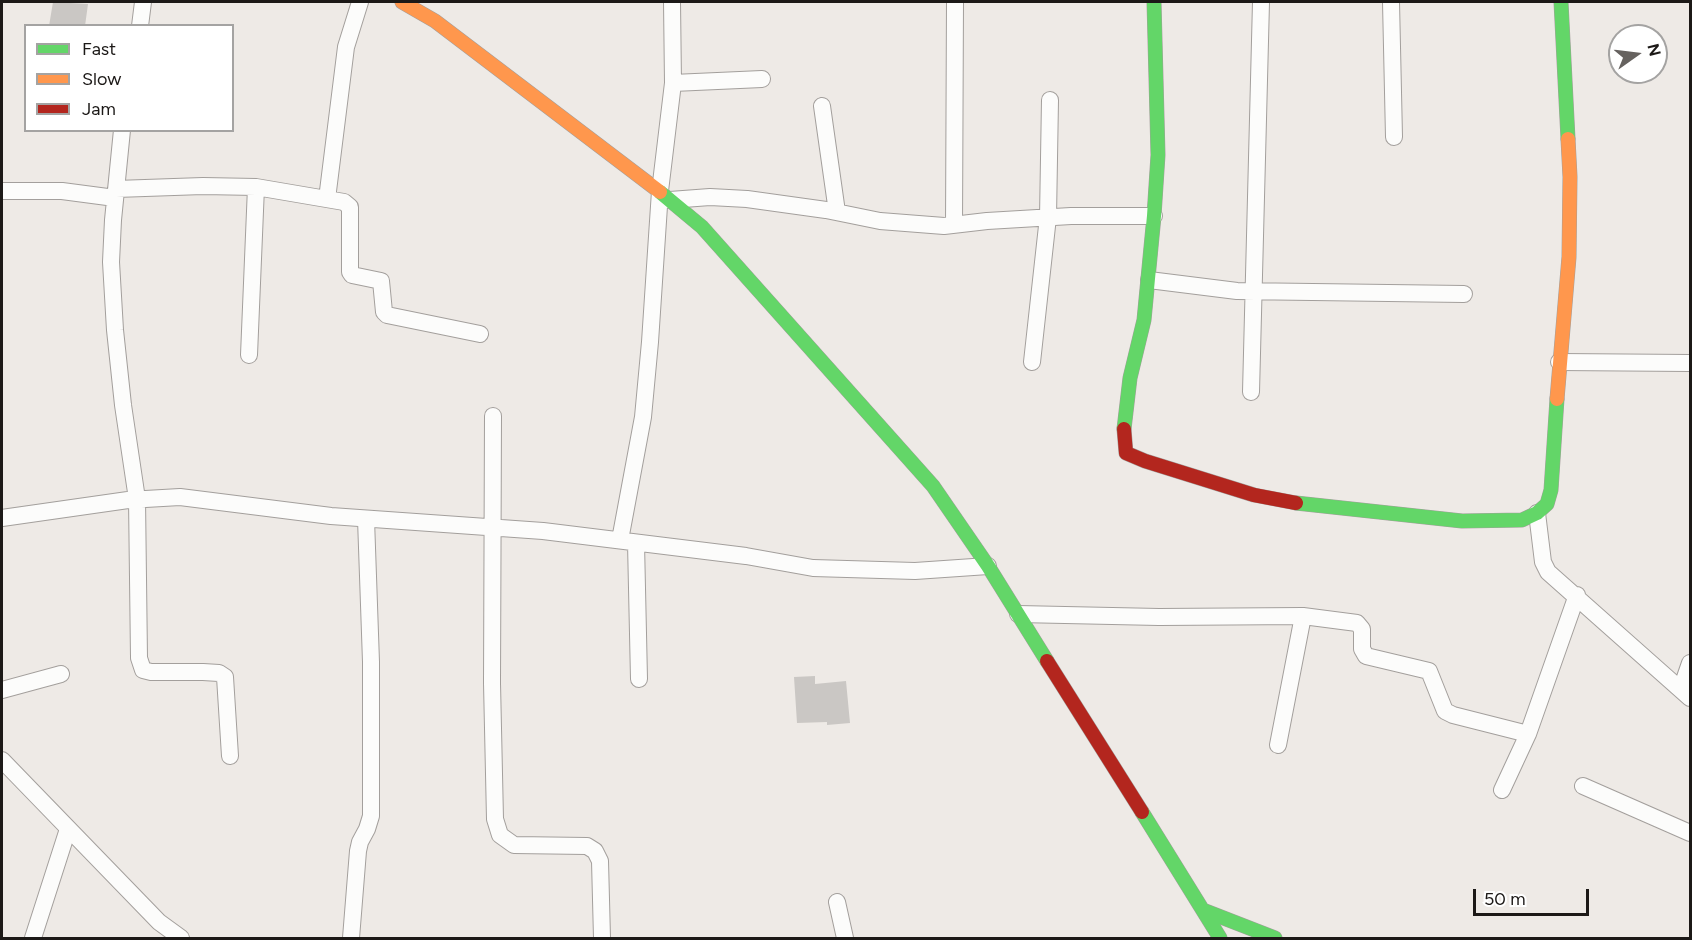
<!DOCTYPE html>
<html>
<head>
<meta charset="utf-8">
<style>
  body { margin:0 }
  #map { position:relative; width:1692px; height:940px; overflow:hidden; background:#eeeae6; font-family:Figtree,sans-serif }
  canvas { display:block }
  .frame { position:absolute; inset:0; border:3px solid #1c1917; pointer-events:none }
  .legend { position:absolute; left:24px; top:24px; width:210px; height:108px; box-sizing:border-box; background:#fff; border:2px solid #a4a3a2; margin:0; padding:8px 10px; list-style:none; font-size:18px; color:#1c1917 }
  .legend li { display:flex; align-items:center; gap:12px; height:30px }
  .legend b { width:30px; border:2px solid #a4a3a2 }
  .north { position:absolute; left:1608px; top:24px; width:60px; height:60px; box-sizing:border-box; background:#fff; border:2px solid #a4a3a2; border-radius:50%; rotate:76deg; font-size:16px; font-weight:700; line-height:24px; text-align:center; color:#1c1917 }
  .north::after { content:''; display:block; margin:auto; width:21px; height:27px; background:#66625f; clip-path:polygon(50% 0,100% 100%,50% 72%,0 100%) }
  .scale { position:absolute; left:1473px; top:889px; width:116px; height:27px; box-sizing:border-box; border:3px solid #1c1917; border-top:0; padding-left:8px; font-size:18px; line-height:21px; white-space:nowrap; color:#1c1917; -webkit-text-stroke:4px #fff; paint-order:stroke }
</style>
</head>
<body>
<div id="map">
<canvas width="1692" height="940"></canvas>
<div class="frame"></div>
<ul class="legend">
<li><b style="height:8px;background:#63d668"></b>Fast</li>
<li><b style="height:8px;background:#ff974d"></b>Slow</li>
<li><b style="height:8px;background:#b3261e"></b>Jam</li>
</ul>
<div class="north">N</div>
<div class="scale">50 m</div>
</div>
<script>
const ctx = document.querySelector('canvas').getContext('2d');
ctx.lineJoin = 'round';
function fillPath(path, color) {
  ctx.fillStyle = color;
  ctx.fill(path, 'evenodd');
}
function poly(rows) {
  const path = new Path2D();
  for (const r of rows) {
    path.moveTo(r[0], r[1]);
    for (let i = 2; i < r.length; i += 2) path.lineTo(r[i], r[i + 1]);
  }
  return path;
}
function stroke(path, color, width, dash) {
  ctx.strokeStyle = color;
  ctx.lineWidth = width;
  ctx.lineCap = dash ? 'butt' : 'round';
  ctx.setLineDash(dash || []);
  ctx.stroke(path);
}
const building = poly([
  [53,2,88,4,85,26,49,26],
  [815,676,815,684,846,681,850,723,827,725,827,722,797,723,794,677]
]);
const street = poly([
  [1391,2,1394,137],
  [140,26,143,2],
  [673,83,762,79],
  [822,106,837,212],
  [122,130,113,220,111,262,115,330,123,405,137,499,139,658,143,670,151,672,203,672,219,673,225,677,230,756],
  [116,189,203,186,256,187,344,202,350,207,350,272,352,275,381,281,384,312,387,315,480,334],
  [2,191,62,191,115,198],
  [327,199,346,47,360,2],
  [670,200,710,197,747,199,826,210,880,221,944,226,987,221,1071,216,1154,216],
  [954,225,955,2],
  [1149,280,1237,291,1464,294],
  [249,355,256,187],
  [1032,362,1048,217,1050,100],
  [1559,362,1690,363],
  [1251,392,1261,2],
  [493,416,492,683,495,819,500,835,514,845,587,846,595,851,600,861,602,938],
  [1537,513,1543,562,1548,572,1690,698],
  [2,518,128,500,180,497,331,516,543,531,746,556,813,568,915,571,988,566],
  [620,540,643,417,650,342,660,191,673,83,672,2],
  [636,543,639,679],
  [1018,614,1159,617,1303,616,1357,623,1362,629,1362,649,1366,656,1429,671,1445,711,1453,715,1528,734],
  [1681,689,1690,663],
  [2,690,61,674],
  [1278,745,1303,616],
  [2,760,159,922,181,938],
  [1583,786,1690,833],
  [1502,790,1528,734,1577,595],
  [837,902,845,938],
  [33,938,68,829],
  [351,938,358,851,360,842,367,829,371,816,371,662,366,519]
]);
const fast = poly([
  [1561,2,1568,139],
  [660,192,702,227,933,486,988,566,1047,661],
  [1124,429,1130,378,1144,320,1154,216,1158,155,1154,2],
  [1296,503,1462,521,1522,520,1537,513,1547,504,1551,490,1557,399],
  [1142,812,1220,938],
  [1203,910,1275,938]
]);
const slow = poly([
  [402,2,435,21,660,192],
  [1557,399,1569,257,1570,177,1568,139]
]);
const jam = poly([
  [1124,429,1126,453,1145,461,1254,495,1296,503],
  [1047,661,1142,812]
]);
fillPath(building, '#cac7c4');
stroke(street, '#a39f9c', 18);
stroke(fast, '#a39f9c', 15);
stroke(slow, '#a39f9c', 15);
stroke(jam, '#a39f9c', 15);
stroke(street, '#fcfcfb', 16);
stroke(fast, '#63d668', 14);
stroke(slow, '#ff974d', 14);
stroke(jam, '#b3261e', 14);
</script>
</body>
</html>
